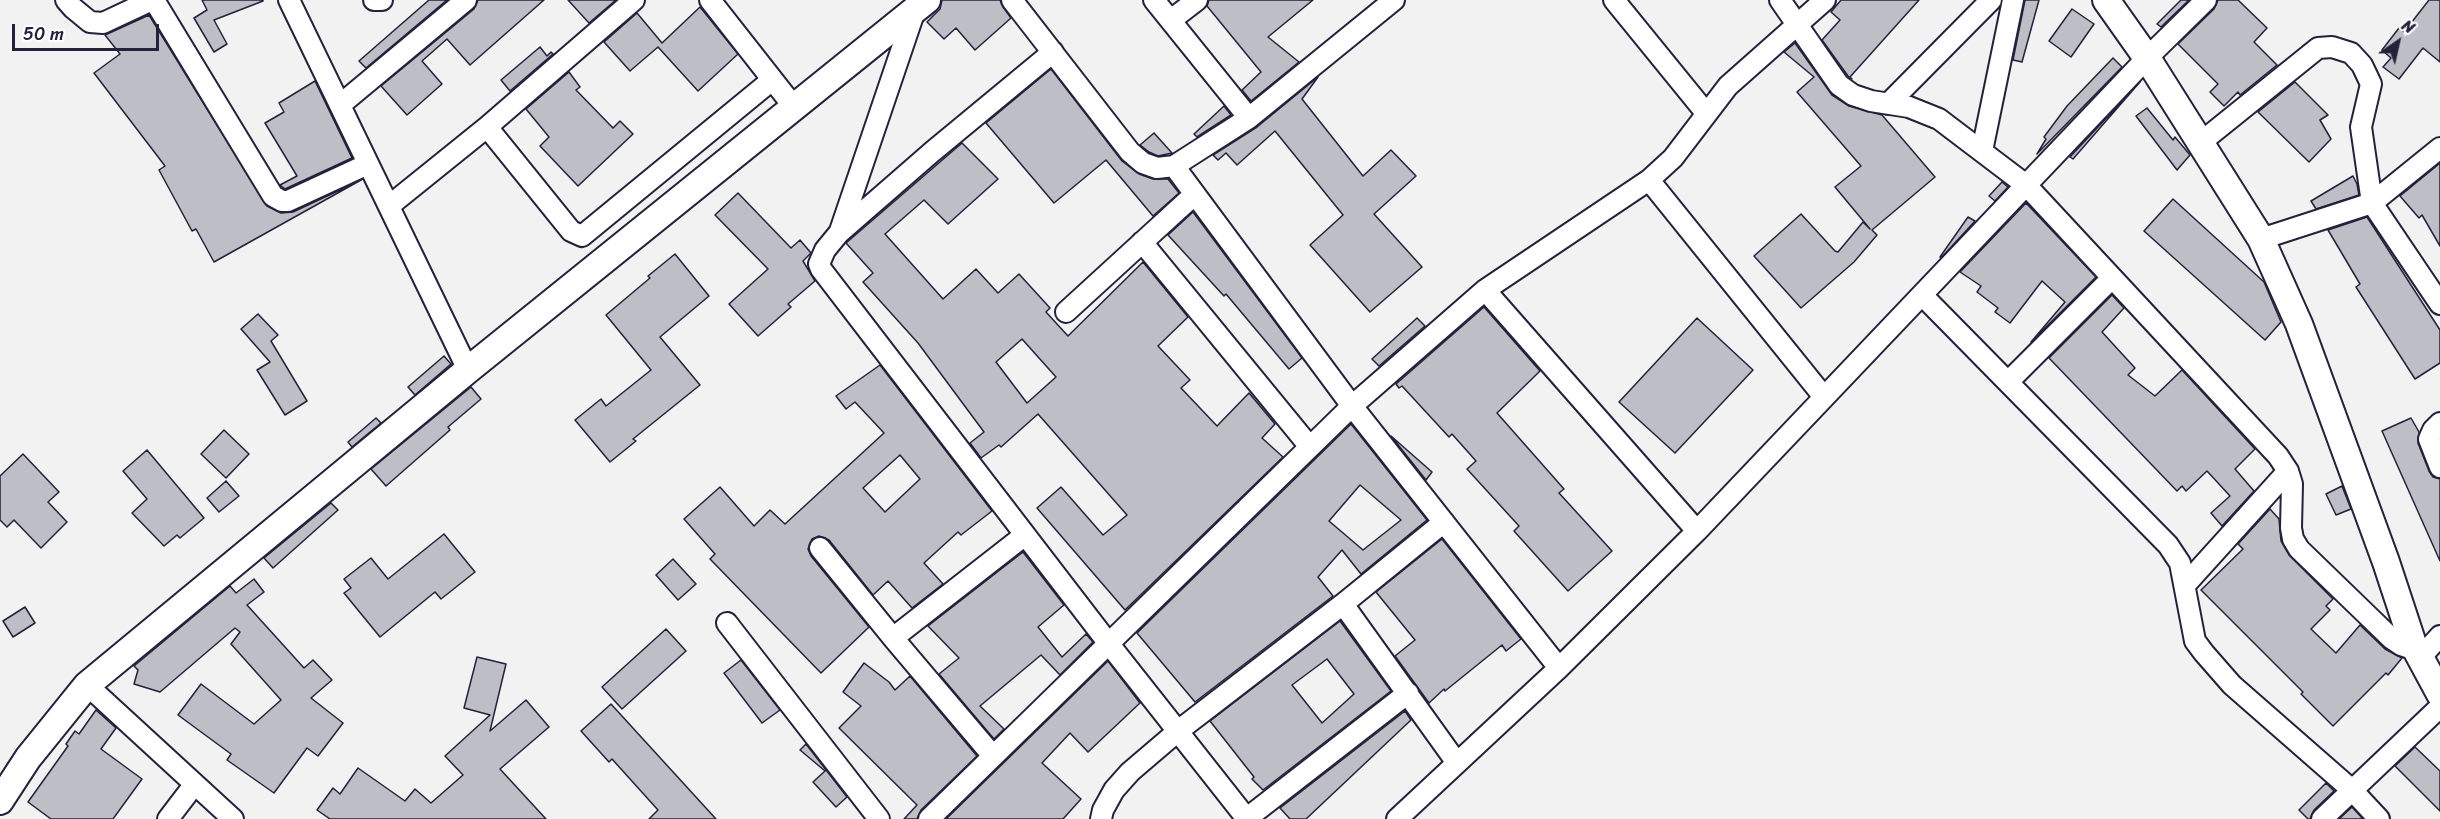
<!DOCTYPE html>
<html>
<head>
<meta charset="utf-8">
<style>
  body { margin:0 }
  #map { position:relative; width:2440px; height:819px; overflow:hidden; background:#f2f2f3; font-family:Sriracha,sans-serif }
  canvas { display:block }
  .north { position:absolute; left:2368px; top:12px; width:60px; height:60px; -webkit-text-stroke:4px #fff; paint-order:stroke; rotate:34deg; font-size:16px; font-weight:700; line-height:24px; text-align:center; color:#22223b }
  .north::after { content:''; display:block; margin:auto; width:21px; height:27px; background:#22223b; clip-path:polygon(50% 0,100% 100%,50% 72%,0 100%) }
  .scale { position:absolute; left:12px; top:24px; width:147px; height:27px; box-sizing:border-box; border:3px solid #22223b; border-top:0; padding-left:8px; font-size:18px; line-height:21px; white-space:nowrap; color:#22223b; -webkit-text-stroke:4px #fff; paint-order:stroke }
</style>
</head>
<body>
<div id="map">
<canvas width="2440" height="819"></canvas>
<div class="north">N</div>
<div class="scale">50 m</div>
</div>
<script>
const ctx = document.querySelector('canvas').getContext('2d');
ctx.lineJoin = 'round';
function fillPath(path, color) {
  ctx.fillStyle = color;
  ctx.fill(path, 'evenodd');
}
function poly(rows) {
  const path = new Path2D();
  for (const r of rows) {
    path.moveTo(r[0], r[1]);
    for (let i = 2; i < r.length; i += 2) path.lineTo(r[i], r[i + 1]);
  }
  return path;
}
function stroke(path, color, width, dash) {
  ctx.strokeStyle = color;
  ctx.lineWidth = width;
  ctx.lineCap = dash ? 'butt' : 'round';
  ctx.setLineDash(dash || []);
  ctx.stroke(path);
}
const building = poly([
  [202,0,263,0,263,1,214,20,227,44,214,52,194,18,207,10,202,0],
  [429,0,447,0,366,68,359,61,429,0],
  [478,0,544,0,470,65,447,39,422,61,442,84,407,115,381,86,474,9,478,0],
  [568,0,616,0,589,23,568,0],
  [942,0,1000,0,1003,7,1011,18,975,50,956,28,944,39,927,22,940,9,942,0],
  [1209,0,1313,0,1268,37,1299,62,1251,101,1242,90,1261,72,1207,6,1209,0],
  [1841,0,1919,0,1850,77,1852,79,1848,76,1822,40,1840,20,1831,12,1841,0],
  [2025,0,2039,0,2022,62,2013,60,2025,0],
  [2181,0,2189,0,2161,27,2157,24,2181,0],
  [2218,0,2238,0,2267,28,2254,42,2277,65,2240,95,2238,92,2224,106,2210,92,2218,84,2178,44,2214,9,2218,0],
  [2429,0,2440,0,2440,62,2423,48,2399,79,2383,67,2391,58,2382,50,2399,28,2404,32,2429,0],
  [700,7,738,54,698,91,658,47,630,71,604,42,637,13,662,43,700,7],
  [2072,9,2094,24,2071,57,2049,41,2072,9],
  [149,15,267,206,281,213,293,212,361,180,214,262,196,229,192,231,159,170,165,166,94,73,120,54,105,35,149,15],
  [1795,43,1832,95,1849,106,1882,115,1935,177,1872,230,1877,235,1854,262,1801,308,1754,256,1801,214,1835,251,1838,252,1863,222,1870,229,1835,187,1861,166,1797,92,1814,77,1784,52,1795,43],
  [540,47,547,56,551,52,553,54,510,91,501,80,540,47],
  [2113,58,2122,67,2037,154,2046,139,2044,137,2067,106,2113,58],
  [1051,69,1122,161,1139,174,1153,179,1168,179,1179,193,1153,216,1106,160,1054,203,986,123,1051,69],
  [569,72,580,87,576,90,613,128,620,121,633,134,578,186,540,146,549,137,526,109,569,72],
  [1318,77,1302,99,1363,176,1391,150,1416,176,1374,214,1422,267,1370,312,1310,245,1343,215,1275,131,1237,165,1226,153,1218,160,1213,155,1257,127,1318,77],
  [315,81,352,158,285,189,280,185,297,176,265,123,284,112,279,103,315,81],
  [2140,82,2073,159,2070,157,2140,82],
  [2295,82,2328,115,2320,120,2331,139,2309,162,2258,112,2295,82],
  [1224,106,1231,115,1197,137,1194,134,1224,106],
  [2147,108,2173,140,2175,137,2190,155,2177,170,2136,116,2147,108],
  [1154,133,1172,153,1158,156,1149,152,1140,145,1154,133],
  [962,143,998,179,948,224,924,200,885,234,943,299,976,269,998,293,1019,274,1050,308,1046,312,1068,336,1143,262,1188,317,1158,346,1190,380,1181,388,1217,426,1249,393,1275,424,1262,438,1283,457,1125,610,1037,508,1061,487,1103,535,1127,515,1038,414,1001,447,999,445,981,458,970,443,984,432,918,343,863,282,873,273,846,243,962,143],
  [1022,339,1056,377,1027,403,996,362,1022,339],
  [2440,163,2440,246,2422,215,2419,218,2400,196,2440,163],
  [2353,176,2357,184,2359,195,2316,209,2311,201,2353,176],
  [2002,182,2008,187,1995,201,1989,196,2002,182],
  [738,193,791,248,800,240,811,253,803,261,815,281,788,304,791,307,758,336,729,304,768,269,715,215,738,193],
  [2173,199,2264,282,2281,322,2265,340,2144,231,2173,199],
  [2026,203,2096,277,2031,342,2065,302,2042,281,2010,323,1995,312,1998,308,1977,292,1981,286,1960,272,2026,203],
  [1193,212,1302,358,1289,369,1226,294,1224,296,1168,235,1193,212],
  [1968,217,1975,221,1941,258,1940,257,1968,217],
  [2367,217,2440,330,2440,363,2415,379,2356,287,2360,284,2328,230,2367,217],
  [675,254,709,296,660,337,700,385,633,439,636,441,610,462,575,420,601,399,606,406,651,370,606,315,650,278,648,276,675,254],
  [2112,295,2124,308,2102,332,2135,368,2128,375,2155,396,2182,370,2255,449,2235,469,2254,491,2222,526,2211,513,2230,496,2207,471,2186,491,2182,486,2177,491,2049,358,2112,295],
  [1484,307,1540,371,1497,413,1564,489,1559,493,1612,551,1568,591,1514,531,1519,526,1467,469,1476,461,1452,434,1449,437,1402,386,1399,388,1396,384,1484,307],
  [258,314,278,335,271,341,307,401,285,415,257,370,270,362,241,329,258,314],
  [1417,318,1425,326,1379,366,1372,359,1417,318],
  [1697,318,1753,370,1675,453,1619,402,1697,318],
  [444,356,451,364,415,395,408,387,444,356],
  [880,365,992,511,961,535,958,532,924,563,943,584,912,608,888,581,873,595,829,540,819,536,812,539,808,549,811,556,869,627,821,673,710,559,715,554,684,519,720,487,754,526,770,510,785,524,884,433,855,402,846,409,836,396,880,365],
  [900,455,920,479,885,512,863,488,900,455],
  [471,387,481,399,448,427,450,430,386,486,371,469,471,387],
  [376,418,381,423,352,447,348,442,376,418],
  [2411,418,2419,432,2418,443,2429,471,2433,477,2440,479,2440,561,2382,431,2411,418],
  [1351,424,1427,520,1361,574,1342,550,1318,577,1333,596,1195,702,1137,633,1351,424],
  [1360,485,1401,520,1363,550,1329,521,1360,485],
  [224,430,249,454,226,478,201,454,224,430],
  [1391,436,1432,472,1426,480,1391,436],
  [147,450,204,518,180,538,177,535,164,546,132,513,147,499,123,471,147,450],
  [23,454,59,492,48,502,67,522,41,548,14,520,7,527,0,520,0,476,23,454],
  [226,481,239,496,219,512,207,498,226,481],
  [2342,486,2351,509,2336,515,2326,494,2342,486],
  [331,503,338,510,273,568,264,558,331,503],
  [2270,509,2279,519,2281,541,2289,555,2333,599,2326,606,2330,610,2311,629,2336,653,2360,625,2385,649,2402,658,2388,675,2386,673,2333,726,2301,694,2303,692,2201,590,2243,549,2238,544,2270,509],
  [444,534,475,572,441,599,435,592,380,637,344,593,351,588,344,579,371,558,388,579,444,534],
  [1442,539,1521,639,1506,651,1502,645,1445,691,1444,689,1429,703,1395,656,1415,640,1376,592,1442,539],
  [1023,552,1064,605,1038,627,1062,657,1086,634,1093,642,1060,675,1041,655,980,706,1004,729,994,739,939,674,959,658,928,626,1023,552],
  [673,559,696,584,678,600,656,575,673,559],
  [254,579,264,592,247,605,304,668,313,660,332,680,311,698,343,723,318,756,307,748,274,793,227,760,231,754,178,715,201,684,254,724,281,700,231,644,240,632,235,628,160,692,134,684,138,670,134,666,230,586,236,593,254,579],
  [25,607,35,623,13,637,3,621,25,607],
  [1340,621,1391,691,1263,790,1252,779,1254,777,1210,721,1340,621],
  [1327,659,1354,694,1322,723,1292,685,1327,659],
  [666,629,686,651,622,709,602,687,666,629],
  [477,657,506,664,490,731,526,700,549,727,500,769,546,819,330,819,317,810,333,788,340,794,358,768,405,801,415,789,431,803,463,775,445,756,490,715,464,708,477,657],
  [741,660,780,710,762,723,724,673,741,660],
  [1108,661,1140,703,1088,752,1070,733,1042,763,1081,799,1063,819,946,819,1108,661],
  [864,663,889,682,895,690,910,676,977,756,921,810,917,819,904,819,917,805,839,728,861,706,843,692,864,663],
  [611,704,716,819,649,819,658,810,612,759,609,762,581,731,611,704],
  [96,710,116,728,101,749,142,779,113,819,51,819,28,802,68,746,66,744,75,731,79,734,96,710],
  [1405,711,1411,720,1306,819,1290,819,1280,808,1405,711],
  [806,744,847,797,836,807,813,782,825,771,800,750,806,744],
  [2415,747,2440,771,2440,811,2395,766,2415,747],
  [2326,783,2334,791,2314,810,2310,819,2308,819,2299,810,2326,783],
  [2352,807,2363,819,2339,819,2352,807]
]);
const minor = poly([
  [66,0,73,8,90,22,103,23,152,0],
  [154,0,273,196,282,201,288,201,368,164],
  [289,0,468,370],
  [374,0,382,0],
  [710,0,794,107],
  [1012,0,1130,152,1143,163,1157,168,1174,166,1249,118,1394,0],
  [1154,0,1249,118],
  [1614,0,1706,113],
  [1780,0,1839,85,1853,95,1871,101,1909,107,1939,119,2026,185,2278,456,2288,471,2292,484,2291,528,2293,539,2299,549,2392,639,2401,645,2407,647,2413,644],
  [1171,20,1197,0],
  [1053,52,932,152,839,233,825,250,819,264,821,269,1109,644,1247,819],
  [1888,104,1991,0],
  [340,105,466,0],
  [487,127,571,231,582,236,772,80],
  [2200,143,2318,48,2332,47,2351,53,2362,65,2371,84,2361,127,2372,203,2440,304],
  [1982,151,2013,0],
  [1174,166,1352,406,1559,668],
  [1649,180,1824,397],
  [389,206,487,127,634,0],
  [840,231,915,10],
  [2261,239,2372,203,2440,148],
  [1142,242,1310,447],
  [1485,290,1697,531],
  [1922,295,2168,545,2180,563,2195,641,2204,653,2232,685,2352,790,2379,819],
  [1066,312,1195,194],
  [2008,382,2112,278],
  [2440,423,2433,430,2429,439,2440,467],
  [820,548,893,638],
  [2185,585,2288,471],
  [1343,604,1457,763],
  [727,623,879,819],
  [2420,658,2440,636],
  [87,685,233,819],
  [993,756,893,638,1025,535],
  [168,819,194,785],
  [929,819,1352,406,1485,290,1649,180,1673,158,1728,86,1825,0],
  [1101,819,1103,810,1114,790,1130,772,1178,731,1343,604,1444,522],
  [1246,819,1408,693],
  [1397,819,1559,668,1697,531,2147,58,2206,0],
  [2322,819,2440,707]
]);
const major = poly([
  [2106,0,2147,58,2261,239,2299,324,2386,562,2413,644,2440,694],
  [0,801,28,758,87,685,468,370,927,0]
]);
fillPath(building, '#bebec6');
stroke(building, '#22223b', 1.5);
stroke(minor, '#22223b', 24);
stroke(major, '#22223b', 30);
stroke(minor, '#fff', 20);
stroke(major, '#fff', 26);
</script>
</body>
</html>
